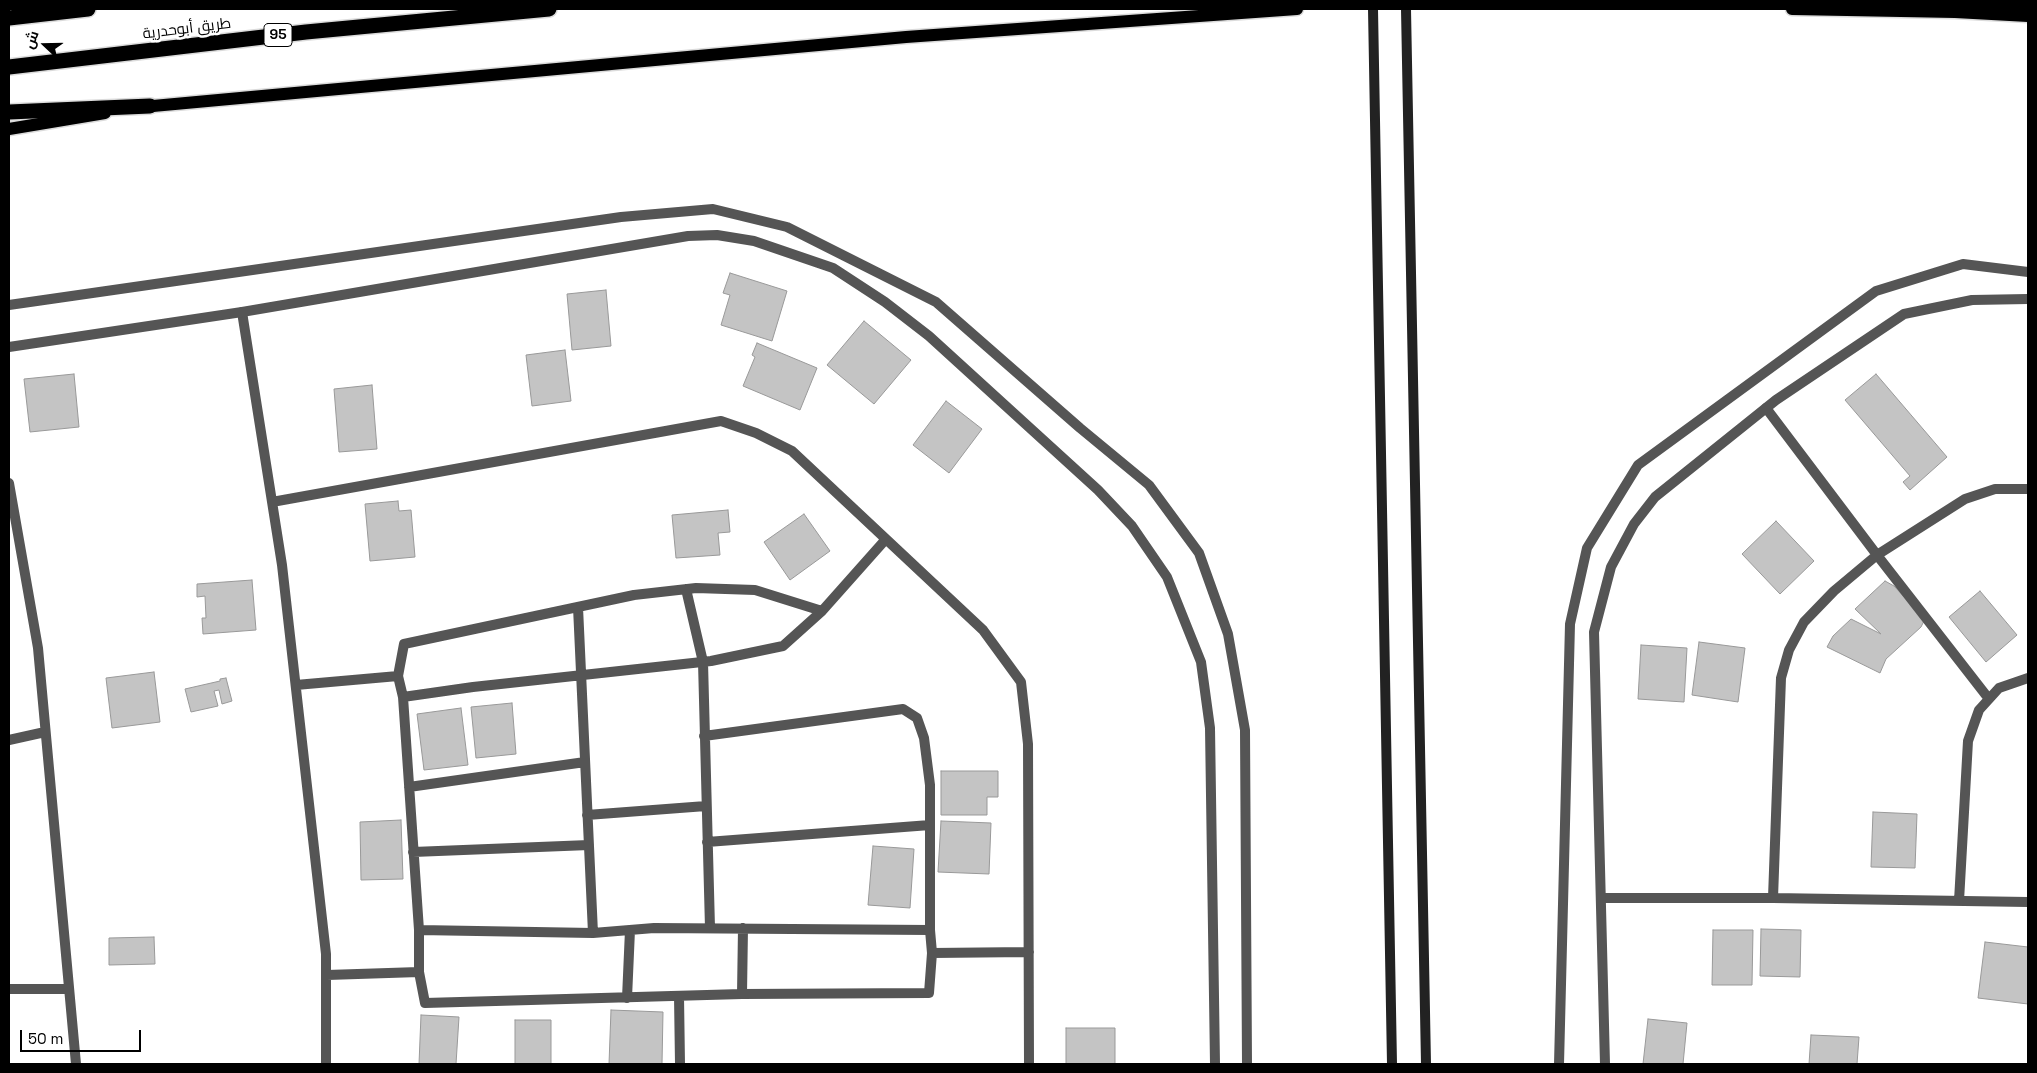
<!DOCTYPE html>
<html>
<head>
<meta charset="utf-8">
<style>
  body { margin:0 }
  #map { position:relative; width:2037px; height:1073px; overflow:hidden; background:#fff; font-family:"Space Grotesk",Cairo,sans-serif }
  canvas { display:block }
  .frame { position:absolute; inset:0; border:10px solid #000; pointer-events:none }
  .north { position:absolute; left:20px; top:20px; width:50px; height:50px; -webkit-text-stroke:4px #fff; paint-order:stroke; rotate:291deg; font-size:14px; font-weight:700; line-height:20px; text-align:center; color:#000 }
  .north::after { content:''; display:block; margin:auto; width:18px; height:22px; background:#000; clip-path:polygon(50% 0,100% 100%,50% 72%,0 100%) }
  .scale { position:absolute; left:20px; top:1030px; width:121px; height:22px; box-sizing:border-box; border:2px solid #000; border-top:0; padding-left:6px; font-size:15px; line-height:18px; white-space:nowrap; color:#000; -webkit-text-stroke:4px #fff; paint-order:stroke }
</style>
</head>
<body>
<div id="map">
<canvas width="2037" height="1073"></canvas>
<div class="frame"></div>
<div class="north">ش</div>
<div class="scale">50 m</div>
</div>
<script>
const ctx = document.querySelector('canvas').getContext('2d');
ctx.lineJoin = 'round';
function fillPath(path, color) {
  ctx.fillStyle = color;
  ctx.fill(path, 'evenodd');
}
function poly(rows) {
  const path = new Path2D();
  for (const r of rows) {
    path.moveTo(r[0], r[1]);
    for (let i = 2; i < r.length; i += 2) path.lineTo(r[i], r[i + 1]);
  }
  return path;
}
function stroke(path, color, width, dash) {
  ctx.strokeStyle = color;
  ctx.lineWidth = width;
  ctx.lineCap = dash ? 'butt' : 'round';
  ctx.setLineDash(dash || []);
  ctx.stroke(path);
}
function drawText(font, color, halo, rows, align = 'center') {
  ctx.font = font + ' "Space Grotesk",Cairo,sans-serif';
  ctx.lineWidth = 5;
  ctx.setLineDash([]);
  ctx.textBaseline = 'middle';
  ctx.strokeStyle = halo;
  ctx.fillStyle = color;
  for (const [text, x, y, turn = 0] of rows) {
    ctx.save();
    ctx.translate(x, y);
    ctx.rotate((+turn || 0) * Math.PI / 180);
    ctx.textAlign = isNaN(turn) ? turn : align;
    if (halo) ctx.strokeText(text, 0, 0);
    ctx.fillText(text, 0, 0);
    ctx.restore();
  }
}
const building = poly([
  [730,273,787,291,772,341,721,325,730,295,723,293,730,273],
  [606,290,611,346,572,350,567,294,606,290],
  [864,321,911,360,874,404,827,365,864,321],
  [757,343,817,368,800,410,743,386,755,357,752,355,757,343],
  [565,350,571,401,532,406,526,355,565,350],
  [74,374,79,427,30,432,24,379,74,374],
  [1876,374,1947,457,1910,490,1903,482,1910,476,1845,400,1876,374],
  [372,385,377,449,339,452,334,389,372,385],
  [946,401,982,429,949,473,913,445,946,401],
  [398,501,399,511,411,510,415,557,370,561,365,504,398,501],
  [728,510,730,532,718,533,720,555,676,558,672,515,728,510],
  [804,514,830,551,790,580,764,542,804,514],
  [1776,521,1814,561,1780,594,1742,554,1776,521],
  [252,580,256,630,203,634,202,618,206,618,205,596,197,597,197,584,252,580],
  [1885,581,1894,586,1925,619,1921,627,1886,659,1880,673,1827,647,1833,636,1851,619,1881,634,1855,609,1885,581],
  [1980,591,2017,635,1986,662,1949,617,1980,591],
  [1699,642,1745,648,1738,702,1692,695,1699,642],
  [1641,645,1687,648,1684,702,1638,699,1641,645],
  [154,672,160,722,112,728,106,678,154,672],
  [226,678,232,701,222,704,219,690,214,691,218,706,191,712,185,689,220,681,220,679,226,678],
  [512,703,516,754,476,758,471,707,512,703],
  [461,708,468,765,424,770,417,714,461,708],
  [941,771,998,771,998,797,987,797,987,815,941,815,941,771],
  [1873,812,1917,814,1915,868,1871,867,1873,812],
  [401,820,403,879,361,880,360,822,401,820],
  [941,821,991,823,989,874,938,872,941,821],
  [873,846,914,849,910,908,868,905,873,846],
  [1761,929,1801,930,1800,977,1760,976,1761,929],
  [1713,930,1753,930,1752,985,1712,985,1713,930],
  [154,937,155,964,109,965,109,938,154,937],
  [1985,942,2028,947,2028,1004,1978,998,1985,942],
  [611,1010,663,1012,662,1064,609,1064,611,1010],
  [421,1015,459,1017,456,1064,419,1064,421,1015],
  [1648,1019,1687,1023,1683,1064,1643,1064,1648,1019],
  [515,1020,551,1020,551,1064,515,1064,515,1020],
  [1066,1028,1115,1028,1115,1064,1066,1064,1066,1028],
  [1811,1035,1859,1037,1857,1064,1809,1064,1811,1035]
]);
const minor = poly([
  [242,312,282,565,326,954,326,1064],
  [1766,408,1877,555,1989,699],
  [9,483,38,648,76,1064],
  [272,502,721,421,756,433,792,451,983,630,1021,682,1028,744,1029,1064],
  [686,589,703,662,710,928],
  [578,607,593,933],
  [398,676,404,644,634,595,696,588,755,590,822,611],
  [296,685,398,676,403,697,473,687,711,661,783,646,822,611,886,539],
  [403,697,419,930],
  [704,736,903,709,917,718,924,738,930,785,930,930],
  [9,740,45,732],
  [409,787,585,762],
  [587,815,706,806],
  [707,842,930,825],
  [413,852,589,845],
  [1601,898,1773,898,2028,902],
  [1773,898,1781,678,1789,650,1804,622,1834,591,1877,555,1965,499,1995,489,2028,489],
  [1959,901,1968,741,1979,710,1999,688,2028,678],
  [419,972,425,1003,742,994,929,993,932,953],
  [327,975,419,972,419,930,593,933,654,928,930,930,932,953,1029,952],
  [9,989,69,989],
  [742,994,743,928],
  [679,996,680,1064],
  [627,998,630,930]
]);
const tertiary = poly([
  [9,305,621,217,713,209,787,227,936,302,1080,428,1149,485,1199,553,1228,634,1245,730,1247,1064],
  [9,347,242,312,688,236,717,235,754,241,833,268,885,302,929,336,1098,490,1132,526,1167,577,1201,662,1210,728,1215,1064],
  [1559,1064,1570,624,1587,548,1638,465,1876,291,1963,264,2028,272],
  [1605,1064,1594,632,1611,567,1634,524,1655,497,1776,400,1904,314,1972,300,2028,299]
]);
const secondary = poly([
  [1373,9,1392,1064],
  [1406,9,1426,1064]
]);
const primary = poly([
  [1792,9,1955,12,2028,16],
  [142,107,906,37,1297,9],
  [9,129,105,113]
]);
const motorway = poly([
  [9,18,88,9],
  [9,67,306,32,549,9],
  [9,112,150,106]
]);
const shields = [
  [278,35,28]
];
const shieldNames = [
  ["95",278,35]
];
const streetNames = [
  ["طريق أبوحدرية",187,29,-7]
];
fillPath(building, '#c4c4c4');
stroke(building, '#999', 1);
stroke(primary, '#dbdbdb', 15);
stroke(motorway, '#dbdbdb', 18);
stroke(minor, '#555', 10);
stroke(tertiary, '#555', 10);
stroke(secondary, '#222', 10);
stroke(primary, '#000', 12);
stroke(motorway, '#000', 15);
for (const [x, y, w] of shields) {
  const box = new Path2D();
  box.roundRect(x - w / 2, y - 11.5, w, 23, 4);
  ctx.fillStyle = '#fff';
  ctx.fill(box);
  stroke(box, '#000', 1);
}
drawText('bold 14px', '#000', null, shieldNames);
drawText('15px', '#000', '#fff', streetNames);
</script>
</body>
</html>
